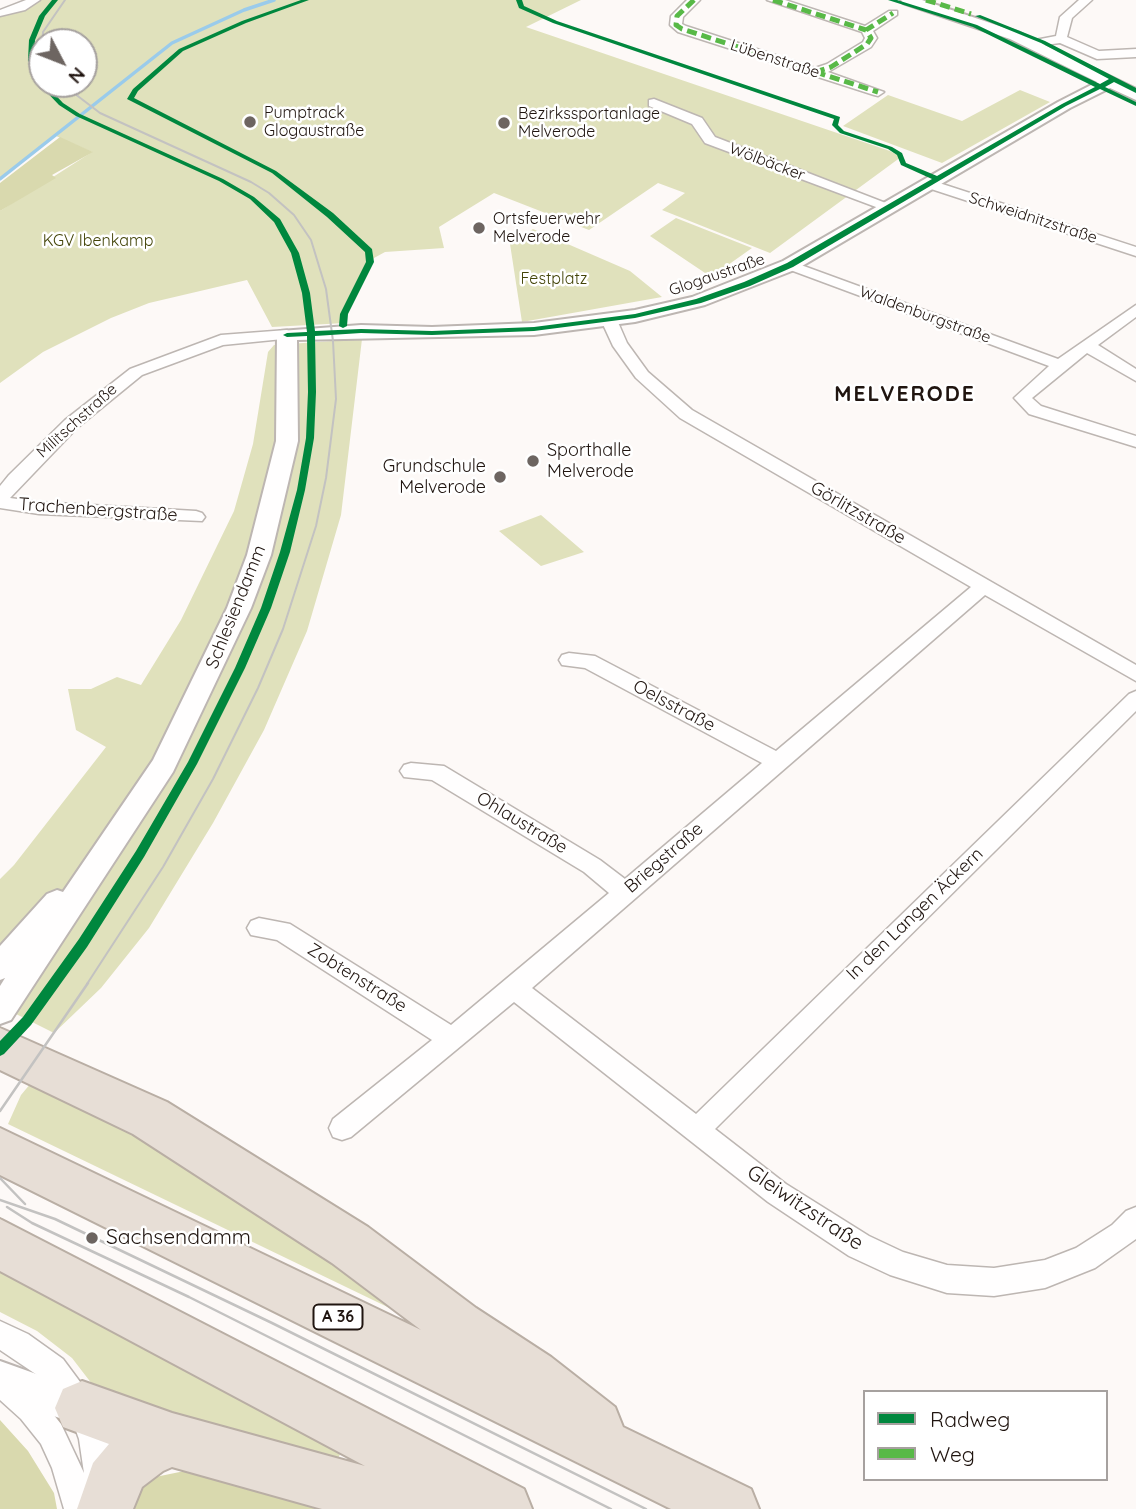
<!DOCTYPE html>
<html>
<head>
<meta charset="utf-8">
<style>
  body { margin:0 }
  #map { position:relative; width:1136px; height:1509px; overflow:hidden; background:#fdf9f7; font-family:Quicksand,sans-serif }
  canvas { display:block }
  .legend { position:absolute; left:863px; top:1390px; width:245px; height:91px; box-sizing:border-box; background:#fff; border:2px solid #a6a19f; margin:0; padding:9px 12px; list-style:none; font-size:21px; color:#201510 }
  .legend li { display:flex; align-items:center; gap:14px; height:35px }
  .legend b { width:35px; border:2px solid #a6a19f }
  .north { position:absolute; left:28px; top:28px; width:70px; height:70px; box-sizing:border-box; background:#fff; border:2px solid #a6a19f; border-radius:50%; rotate:132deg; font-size:19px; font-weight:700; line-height:28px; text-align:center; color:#201510 }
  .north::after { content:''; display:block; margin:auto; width:24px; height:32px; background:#6d6561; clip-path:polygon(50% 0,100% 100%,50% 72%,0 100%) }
</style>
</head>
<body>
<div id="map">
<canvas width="1136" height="1509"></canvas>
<ul class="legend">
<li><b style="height:9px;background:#00873e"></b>Radweg</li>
<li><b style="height:9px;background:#58b947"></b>Weg</li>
</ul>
<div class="north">N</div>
</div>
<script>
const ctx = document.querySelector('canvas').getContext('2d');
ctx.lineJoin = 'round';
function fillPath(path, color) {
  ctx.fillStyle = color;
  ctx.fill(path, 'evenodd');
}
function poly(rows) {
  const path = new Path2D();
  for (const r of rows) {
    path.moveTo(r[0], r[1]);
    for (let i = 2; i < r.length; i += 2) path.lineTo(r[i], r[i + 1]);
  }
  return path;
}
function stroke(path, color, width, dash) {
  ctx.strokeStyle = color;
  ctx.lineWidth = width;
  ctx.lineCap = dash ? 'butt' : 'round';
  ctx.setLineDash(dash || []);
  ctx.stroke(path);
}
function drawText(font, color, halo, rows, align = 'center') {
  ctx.font = font + ' Quicksand,sans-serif';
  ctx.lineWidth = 5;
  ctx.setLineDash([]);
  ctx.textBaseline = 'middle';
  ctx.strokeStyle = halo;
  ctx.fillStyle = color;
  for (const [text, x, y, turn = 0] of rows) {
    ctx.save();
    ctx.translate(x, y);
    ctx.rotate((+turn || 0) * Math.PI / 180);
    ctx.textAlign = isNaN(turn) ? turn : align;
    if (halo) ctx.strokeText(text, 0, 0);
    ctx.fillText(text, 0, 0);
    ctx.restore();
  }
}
const green = poly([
  [26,0,581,0,526,27,890,151,901,157,770,253,662,210,685,193,658,183,589,230,494,193,439,227,444,248,385,252,374,258,345,315,345,323,272,327,247,280,149,303,111,318,43,352,0,383,0,211,92,152,56,136,0,178,0,16],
  [42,42,84,42,84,84,42,84],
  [1020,90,1050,102,942,163,843,126,888,95,962,121],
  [676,218,752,248,711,277,650,236],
  [533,229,630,271,662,297,522,322,510,244],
  [362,339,341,515,307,631,264,730,213,823,149,928,101,988,54,1033,0,1006,0,879,14,865,106,747,76,730,68,689,91,689,117,677,141,685,181,620,234,511,253,444,268,352,274,345],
  [541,515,584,552,541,566,499,531],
  [36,1077,215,1168,402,1314,8,1124,21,1095],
  [0,1266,343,1446,335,1467,100,1399,92,1384,72,1358,37,1331,0,1312]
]);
const forest = poly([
  [60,137,93,152,52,175,56,178,0,211,0,183],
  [0,1420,28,1451,54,1493,57,1509,0,1509],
  [204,1467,349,1509,128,1509,131,1482]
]);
const stream = poly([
  [0,179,172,43,244,10,274,0]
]);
const minor = poly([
  [26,0,40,0,25,10,0,16,0,10,26,0],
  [687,0,700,0,683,17,682,24,686,26,815,68,827,64,863,42,865,38,862,32,767,0,785,0,865,26,889,11,897,11,897,15,873,31,877,38,871,47,828,72,884,92,878,96,874,95,678,32,670,25,671,16,687,0],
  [1079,0,1092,0,1072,18,1067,37,1099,51,1136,49,1136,57,1097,59,1060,43,1030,47,1030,41,1056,36,1060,17,1079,0],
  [654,99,702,118,715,137,896,207,894,210,884,210,705,143,692,124,649,106,649,100,654,99],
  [930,180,1136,247,1136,256,925,187,925,181,930,180],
  [790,261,1058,359,1136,305,1136,317,1098,345,1136,369,1136,381,1087,353,1032,398,1041,406,1136,436,1136,447,1029,414,1014,398,1049,366,785,268,783,265,790,261],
  [609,315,617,320,627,343,648,372,692,410,1136,665,1136,681,985,595,532,988,696,1114,1129,694,1136,691,1136,711,715,1129,786,1184,869,1236,903,1252,947,1265,994,1268,1045,1260,1076,1248,1112,1225,1126,1211,1136,1207,1136,1239,1095,1268,1045,1288,994,1296,947,1293,890,1275,849,1256,768,1202,514,1002,351,1137,342,1140,333,1137,329,1128,333,1119,432,1040,277,940,251,935,247,928,251,921,259,918,290,924,451,1025,609,893,584,872,432,780,404,777,400,771,404,765,411,763,444,766,600,860,625,879,762,763,585,668,562,665,559,660,562,655,569,653,595,656,776,751,971,587,680,418,636,378,613,346,601,320,609,315],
  [287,330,295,335,293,338,223,345,142,375,77,428,10,498,39,502,196,511,202,513,205,517,202,521,39,514,0,508,0,486,9,475,65,420,130,369,221,335,287,330],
  [0,1321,28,1334,63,1359,92,1398,109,1439,116,1509,64,1509,52,1468,41,1444,21,1419,0,1400,0,1366,10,1370,41,1399,61,1424,84,1473,79,1439,71,1417,43,1379,0,1350,0,1321]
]);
const tertiary = poly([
  [901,0,922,0,1020,33,1136,89,1136,100,1110,88,1070,108,797,269,705,305,635,322,534,335,297,340,298,441,271,555,251,608,173,772,11,1020,0,1024,0,986,5,978,0,980,0,946,47,894,57,890,63,892,153,760,227,608,247,555,276,441,277,335,280,331,361,325,432,327,534,323,635,310,692,297,783,261,1058,102,1097,82,1010,39,903,3,901,0],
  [0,1361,95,1395,100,1408,95,1421,82,1426,0,1397,0,1361]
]);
const motorway = poly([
  [0,1028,167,1102,368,1227,476,1308,551,1357,615,1407,623,1427,751,1489,759,1509,671,1509,0,1175,0,1128,421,1330,332,1263,133,1134,0,1070,0,1028],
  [0,1219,524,1489,532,1509,322,1509,172,1467,163,1471,142,1487,133,1509,77,1509,93,1463,109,1444,63,1427,55,1408,63,1389,82,1381,172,1413,365,1466,0,1271,0,1219]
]);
const tramFar1 = poly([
  [42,61,43,32,65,0],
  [62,84,100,113,251,182,269,193,294,215,311,240,326,289,333,341,336,399,326,478,316,526,283,629,258,688,213,779,163,867,87,984]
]);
const tram = poly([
  [0,1111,88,983],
  [0,1178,25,1204],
  [0,1200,55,1219,272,1323,646,1509],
  [7,1207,32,1223,189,1297,611,1509]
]);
const quiet = poly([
  [694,0,677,16,676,25,682,29,878,92],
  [773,0,866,30],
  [926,0,971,14],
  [815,72,831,67,867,44,871,38,866,30,893,13]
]);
const cycleway = poly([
  [52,0,58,0,45,16,35,40,34,60,42,77,42,84,45,84,63,103,80,114,223,179,254,197,280,219,299,253,310,293,315,331,361,329,432,331,534,327,635,314,696,299,744,282,787,263,932,179,901,165,897,155,888,149,840,133,832,125,834,119,553,23,519,8,516,0,522,0,524,6,557,21,840,117,838,125,844,131,892,147,902,153,906,163,937,176,1062,104,1095,87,973,27,888,0,897,0,977,25,1100,84,1109,79,1041,43,975,16,980,15,1045,41,1136,88,1136,93,1114,82,1105,87,1136,102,1136,106,1100,89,1066,106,793,267,750,286,701,303,635,318,534,331,432,335,361,333,315,336,316,392,314,438,305,490,290,552,271,608,245,668,197,764,144,857,87,947,31,1025,4,1054,0,1056,0,1041,23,1017,79,939,136,851,188,762,235,668,261,608,280,552,297,490,306,438,308,392,307,336,287,337,283,335,287,333,307,332,302,293,291,253,274,222,250,199,219,181,76,116,59,105,39,84,28,60,29,40,39,16,52,0],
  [301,0,309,0,246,23,183,51,138,91,134,98,276,171,333,213,372,249,374,262,348,314,347,326,343,328,339,326,340,314,366,262,365,252,327,217,272,173,127,99,133,89,179,49,242,21,301,0]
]);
const markers = [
  [250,122,7,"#6d6561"],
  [504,123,7,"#6d6561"],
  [479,228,7,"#6d6561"],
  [533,461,7,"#6d6561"],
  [500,477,7,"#6d6561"],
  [92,1238,7,"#6d6561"]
];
const farStreetnames = [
  ["Lübenstraße",775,59,18],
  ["Wölbäcker",767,162,21],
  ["Schweidnitzstraße",1033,218,18],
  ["Glogaustraße",717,275,-19],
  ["Waldenburgstraße",925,315,20],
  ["Militschstraße",77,421,-42]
];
const farPoinames = [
  ["Pumptrack",264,113],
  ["Glogaustraße",264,131],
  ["Bezirkssportanlage",518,114],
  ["Melverode",518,132],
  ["Ortsfeuerwehr",493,219],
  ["Melverode",493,237]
];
const farParknames = [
  ["KGV Ibenkamp",98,241],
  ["Festplatz",554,279]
];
const shields = [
  [338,1317,49]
];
const shieldNames = [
  ["A 36",338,1317]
];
const poiNames = [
  ["Sporthalle",547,451],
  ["Melverode",547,472],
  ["Grundschule",486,467,"right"],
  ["Melverode",486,488,"right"]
];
const streetNames = [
  ["Trachenbergstraße",98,510,4],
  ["Görlitzstraße",858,513,30],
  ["Schlesiendamm",236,607,-68],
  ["Oelsstraße",674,706,28],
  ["Ohlaustraße",522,823,31],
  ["Briegstraße",664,858,-41],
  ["In den Langen Äckern",915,914,-44],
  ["Zobtenstraße",357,978,32]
];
const farDistrictnames = [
  ["MELVERODE",905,395]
];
const nearStreetnames = [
  ["Gleiwitzstraße",805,1208,34]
];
const nearPoinames = [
  ["Sachsendamm",106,1238]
];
fillPath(green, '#e0e1bc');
fillPath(forest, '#d9d9ae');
stroke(stream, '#9acbeb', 3.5);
stroke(minor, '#bdb6b2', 3);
stroke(tertiary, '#bdb6b2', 4);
stroke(motorway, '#b9aea4', 4);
fillPath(minor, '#fffefe');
fillPath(tertiary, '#fffefe');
fillPath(motorway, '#e7ded6');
stroke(tramFar1, '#c3c2c1', 2);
stroke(tram, '#c3c2c1', 2.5);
stroke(quiet, '#58b947', 5, [10, 5]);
fillPath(cycleway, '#00873e');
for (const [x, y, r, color] of markers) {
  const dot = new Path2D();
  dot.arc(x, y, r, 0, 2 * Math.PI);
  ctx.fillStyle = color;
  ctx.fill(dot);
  stroke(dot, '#fff', 2.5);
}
drawText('16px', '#201510', '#fff', farStreetnames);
drawText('16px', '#201510', '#fff', farPoinames, 'left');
drawText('16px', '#444509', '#fff', farParknames);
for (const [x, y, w] of shields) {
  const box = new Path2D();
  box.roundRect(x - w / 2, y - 12.5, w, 25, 5);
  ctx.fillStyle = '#fff';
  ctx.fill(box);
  stroke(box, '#201510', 2);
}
drawText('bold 16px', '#201510', null, shieldNames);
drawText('18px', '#201510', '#fff', poiNames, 'left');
drawText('18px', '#201510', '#fff', streetNames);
ctx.letterSpacing = '2px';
drawText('bold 21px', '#201510', '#fff', farDistrictnames);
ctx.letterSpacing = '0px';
drawText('21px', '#201510', '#fff', nearStreetnames);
drawText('21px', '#201510', '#fff', nearPoinames, 'left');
</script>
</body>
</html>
